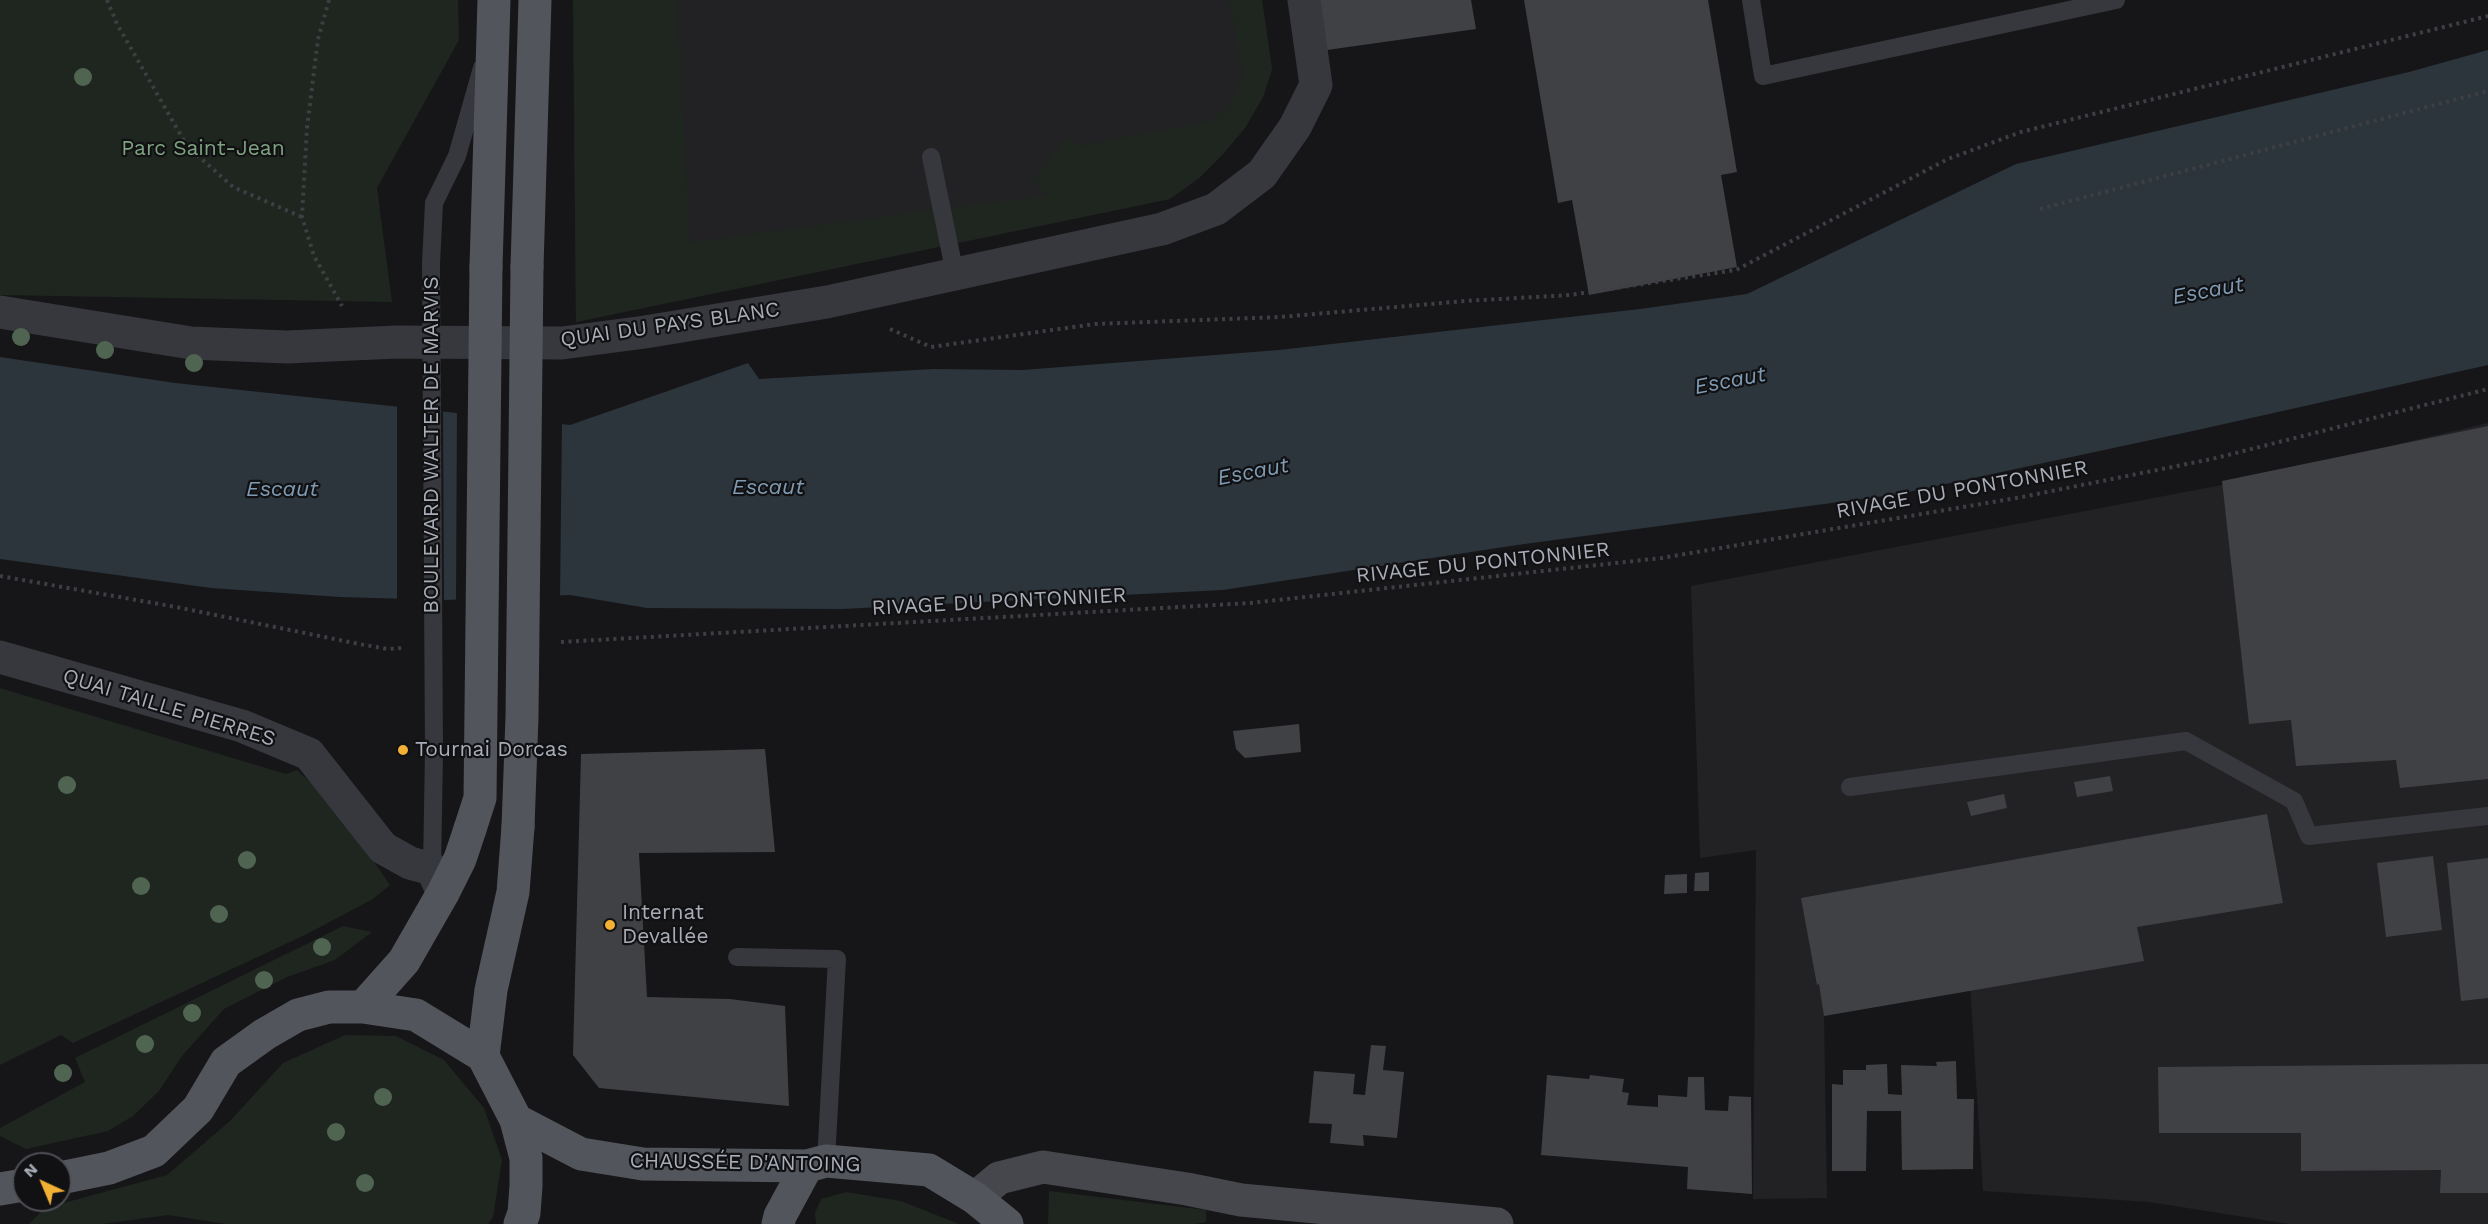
<!DOCTYPE html>
<html>
<head>
<meta charset="utf-8">
<style>
  body { margin:0 }
  #map { position:relative; width:2488px; height:1224px; overflow:hidden; background:#161618; font-family:"Work Sans",sans-serif }
  canvas { display:block }
  .north { position:absolute; left:12px; top:1152px; width:60px; height:60px; box-sizing:border-box; background:#111113; border:2px solid #4d4f55; border-radius:50%; rotate:316deg; font-size:16px; font-weight:700; line-height:24px; text-align:center; color:#a8adb8 }
  .north::after { content:''; display:block; margin:auto; width:21px; height:27px; background:#f2b134; clip-path:polygon(50% 0,100% 100%,50% 72%,0 100%) }
</style>
</head>
<body>
<div id="map">
<canvas width="2488" height="1224"></canvas>
<div class="north">N</div>
</div>
<script>
const ctx = document.querySelector('canvas').getContext('2d');
ctx.lineJoin = 'round';
function fillPath(path, color) {
  ctx.fillStyle = color;
  ctx.fill(path, 'evenodd');
}
function poly(rows) {
  const path = new Path2D();
  for (const r of rows) {
    path.moveTo(r[0], r[1]);
    for (let i = 2; i < r.length; i += 2) path.lineTo(r[i], r[i + 1]);
  }
  return path;
}
function stroke(path, color, width, dash) {
  ctx.strokeStyle = color;
  ctx.lineWidth = width;
  ctx.lineCap = dash ? 'butt' : 'round';
  ctx.setLineDash(dash || []);
  ctx.stroke(path);
}
function drawText(font, color, halo, rows, align = 'center') {
  ctx.font = font + ' "Work Sans",sans-serif';
  ctx.lineWidth = 4.5;
  ctx.setLineDash([]);
  ctx.textBaseline = 'middle';
  ctx.strokeStyle = halo;
  ctx.fillStyle = color;
  for (const [text, x, y, turn = 0] of rows) {
    ctx.save();
    ctx.translate(x, y);
    ctx.rotate((+turn || 0) * Math.PI / 180);
    ctx.textAlign = isNaN(turn) ? turn : align;
    if (halo) ctx.strokeText(text, 0, 0);
    ctx.fillText(text, 0, 0);
    ctx.restore();
  }
}
const built = poly([
  [573,0,1262,0,1272,69,1263,97,1245,128,1223,154,1199,178,1170,199,576,322],
  [2488,423,2488,1224,2289,1224,2149,1202,1983,1191,1970,984,1824,1015,1827,1198,1753,1199,1756,850,1700,858,1691,586,2227,484]
]);
const green = poly([
  [0,0,458,0,459,40,377,188,392,302,0,295],
  [573,0,677,0,690,242,1048,195,1031,182,1067,137,1079,146,1209,121,1224,110,1237,93,1243,75,1229,0,1262,0,1272,69,1263,97,1245,128,1223,154,1199,178,1170,199,576,322],
  [0,688,286,774,297,770,334,803,390,885,373,899,307,934,73,1043,61,1035,0,1065],
  [343,926,372,932,335,960,287,977,224,1009,182,1056,159,1091,133,1116,108,1131,26,1149,0,1136,0,1128,85,1082,75,1058],
  [345,1035,396,1036,444,1060,484,1108,502,1160,493,1217,488,1224,226,1224,168,1215,103,1224,29,1224,45,1208,167,1175,230,1121,283,1063],
  [1049,1191,1206,1210,1206,1222,1195,1224,1048,1224],
  [846,1192,901,1201,959,1224,816,1224,815,1213,821,1199]
]);
const water = poly([
  [2488,50,2488,365,2202,429,1899,494,1517,545,1223,590,842,609,647,608,570,595,445,600,340,597,211,588,0,559,0,357,175,383,570,425,748,363,759,379,933,369,1023,370,1279,350,1640,309,1747,294,2016,164,2409,72]
]);
const pier = poly([
  [397,403,443,408,444,603,397,601],
  [457,410,562,421,560,598,456,602]
]);
const building = poly([
  [1318,0,1471,0,1476,29,1327,50],
  [1524,0,1708,0,1737,172,1721,175,1737,267,1589,295,1572,200,1558,203],
  [2488,426,2488,779,2400,788,2396,760,2296,766,2291,720,2249,724,2222,481],
  [1299,724,1301,752,1245,758,1236,749,1233,731],
  [765,749,775,852,639,853,647,997,730,999,785,1006,789,1106,599,1088,573,1055,581,754],
  [2110,776,2113,791,2077,797,2074,782],
  [2004,794,2007,808,1971,816,1967,802],
  [2267,814,2283,903,2137,927,2144,961,1824,1016,1819,984,1817,985,1801,898],
  [2433,856,2442,930,2386,937,2377,863],
  [2488,858,2488,998,2461,1001,2447,863],
  [1709,872,1709,891,1694,891,1695,873],
  [1687,874,1687,893,1664,894,1665,875],
  [1371,1045,1386,1046,1383,1070,1404,1072,1397,1138,1363,1135,1364,1146,1330,1143,1332,1124,1309,1123,1314,1071,1355,1074,1353,1094,1365,1095],
  [1956,1061,1957,1099,1974,1099,1973,1169,1902,1170,1901,1111,1867,1111,1866,1171,1832,1171,1832,1084,1843,1085,1843,1070,1866,1070,1866,1065,1887,1064,1888,1094,1902,1095,1901,1065,1937,1066,1936,1062],
  [2488,1064,2488,1193,2440,1193,2441,1170,2301,1171,2301,1133,2159,1133,2158,1067],
  [1547,1075,1589,1079,1590,1075,1624,1079,1622,1092,1629,1093,1627,1105,1658,1107,1658,1095,1687,1097,1688,1077,1704,1077,1705,1110,1728,1111,1729,1096,1751,1097,1752,1194,1687,1189,1688,1167,1541,1155]
]);
const path = poly([
  [107,0,117,24,187,146,233,187,302,217],
  [329,0,318,39,307,128,302,217,314,256,342,306],
  [2040,209,2488,91],
  [890,329,931,347,1095,324,1280,317,1465,301,1570,295,1736,270,1948,159,2021,132,2488,16],
  [0,576,176,607,359,644,388,649,403,648],
  [561,642,1250,603,1662,558,2022,497,2212,459,2488,389]
]);
const lane = poly([
  [1751,0,1763,76,2116,0],
  [931,157,955,274],
  [431,264,434,203,457,156,482,68],
  [1850,787,2186,741,2294,801,2309,836,2488,816],
  [432,869,434,751],
  [737,957,837,959,826,1161]
]);
const street = poly([
  [0,312,191,343,287,347,397,342,562,343,645,332,827,302,1162,229,1216,209,1262,174,1295,127,1316,85,1304,0],
  [0,657,242,726,309,754,383,848,410,863,432,869,443,893]
]);
const secondary = poly([
  [975,1198,999,1178,1043,1167,1187,1189,1241,1200,1497,1224]
]);
const primary = poly([
  [486,267,494,0],
  [527,267,535,0],
  [363,1007,404,961,443,893,460,859,470,829],
  [483,1056,491,990,513,892,518,827],
  [516,1120,581,1154,643,1164,807,1166,826,1161,929,1170,975,1198,1007,1224],
  [60,1178,109,1168,154,1151,198,1109,226,1062,265,1034,298,1015,329,1007,363,1007,416,1015,483,1056,516,1120,526,1158,526,1186,524,1213,520,1224],
  [0,1189,24,1185],
  [778,1224,780,1216,807,1166]
]);
const laneBridge = poly([
  [431,264,434,751]
]);
const primaryBridge = poly([
  [518,827,522,717,527,267],
  [470,829,480,798,486,267]
]);
const trees = [
  [83,77],
  [21,337],
  [105,350],
  [194,363],
  [67,785],
  [247,860],
  [141,886],
  [219,914],
  [322,947],
  [264,980],
  [192,1013],
  [145,1044],
  [63,1073],
  [383,1097],
  [336,1132],
  [365,1183]
];
const markers = [
  [403,750,6,"#f2b134"],
  [610,925,6,"#f2b134"]
];
const parkNames = [
  ["Parc Saint-Jean",203,149]
];
const streetNames = [
  ["QUAI DU PAYS BLANC",670,325,-8],
  ["BOULEVARD WALTER DE MARVIS",432,445,-90],
  ["RIVAGE DU PONTONNIER",1962,490,-10],
  ["RIVAGE DU PONTONNIER",1483,563,-6],
  ["RIVAGE DU PONTONNIER",999,602,-3],
  ["QUAI TAILLE PIERRES",169,708,17],
  ["CHAUSSÉE D'ANTOING",745,1163,1]
];
const poiNames = [
  ["Tournai Dorcas",415,750],
  ["Internat",622,913],
  ["Devallée",622,937]
];
const waterNames = [
  ["Escaut",2208,291,-11],
  ["Escaut",1730,381,-11],
  ["Escaut",1253,472,-11],
  ["Escaut",768,488],
  ["Escaut",282,490]
];
fillPath(built, '#222225');
fillPath(green, '#1e261f');
fillPath(water, '#2c353c');
fillPath(pier, '#161618');
fillPath(building, '#404145');
stroke(path, '#3d3f44', 4, [3, 4.5]);
stroke(lane, '#37383d', 18);
stroke(street, '#37383d', 33);
stroke(secondary, '#45474d', 33);
stroke(primary, '#53555c', 33);
stroke(laneBridge, '#37383d', 18);
stroke(primaryBridge, '#53555c', 33);
ctx.fillStyle = '#506452';
for (const [x, y] of trees) {
  ctx.beginPath();
  ctx.arc(x, y, 9, 0, 2 * Math.PI);
  ctx.fill();
}
for (const [x, y, r, color] of markers) {
  const dot = new Path2D();
  dot.arc(x, y, r, 0, 2 * Math.PI);
  ctx.fillStyle = color;
  ctx.fill(dot);
  stroke(dot, '#111113', 2);
}
drawText('21px', '#7fa381', '#111113', parkNames);
drawText('21px', '#a8adb8', '#111113', streetNames);
drawText('21px', '#a8adb8', '#111113', poiNames, 'left');
drawText('italic 22px', '#7f9bb3', '#111113', waterNames);
</script>
</body>
</html>
